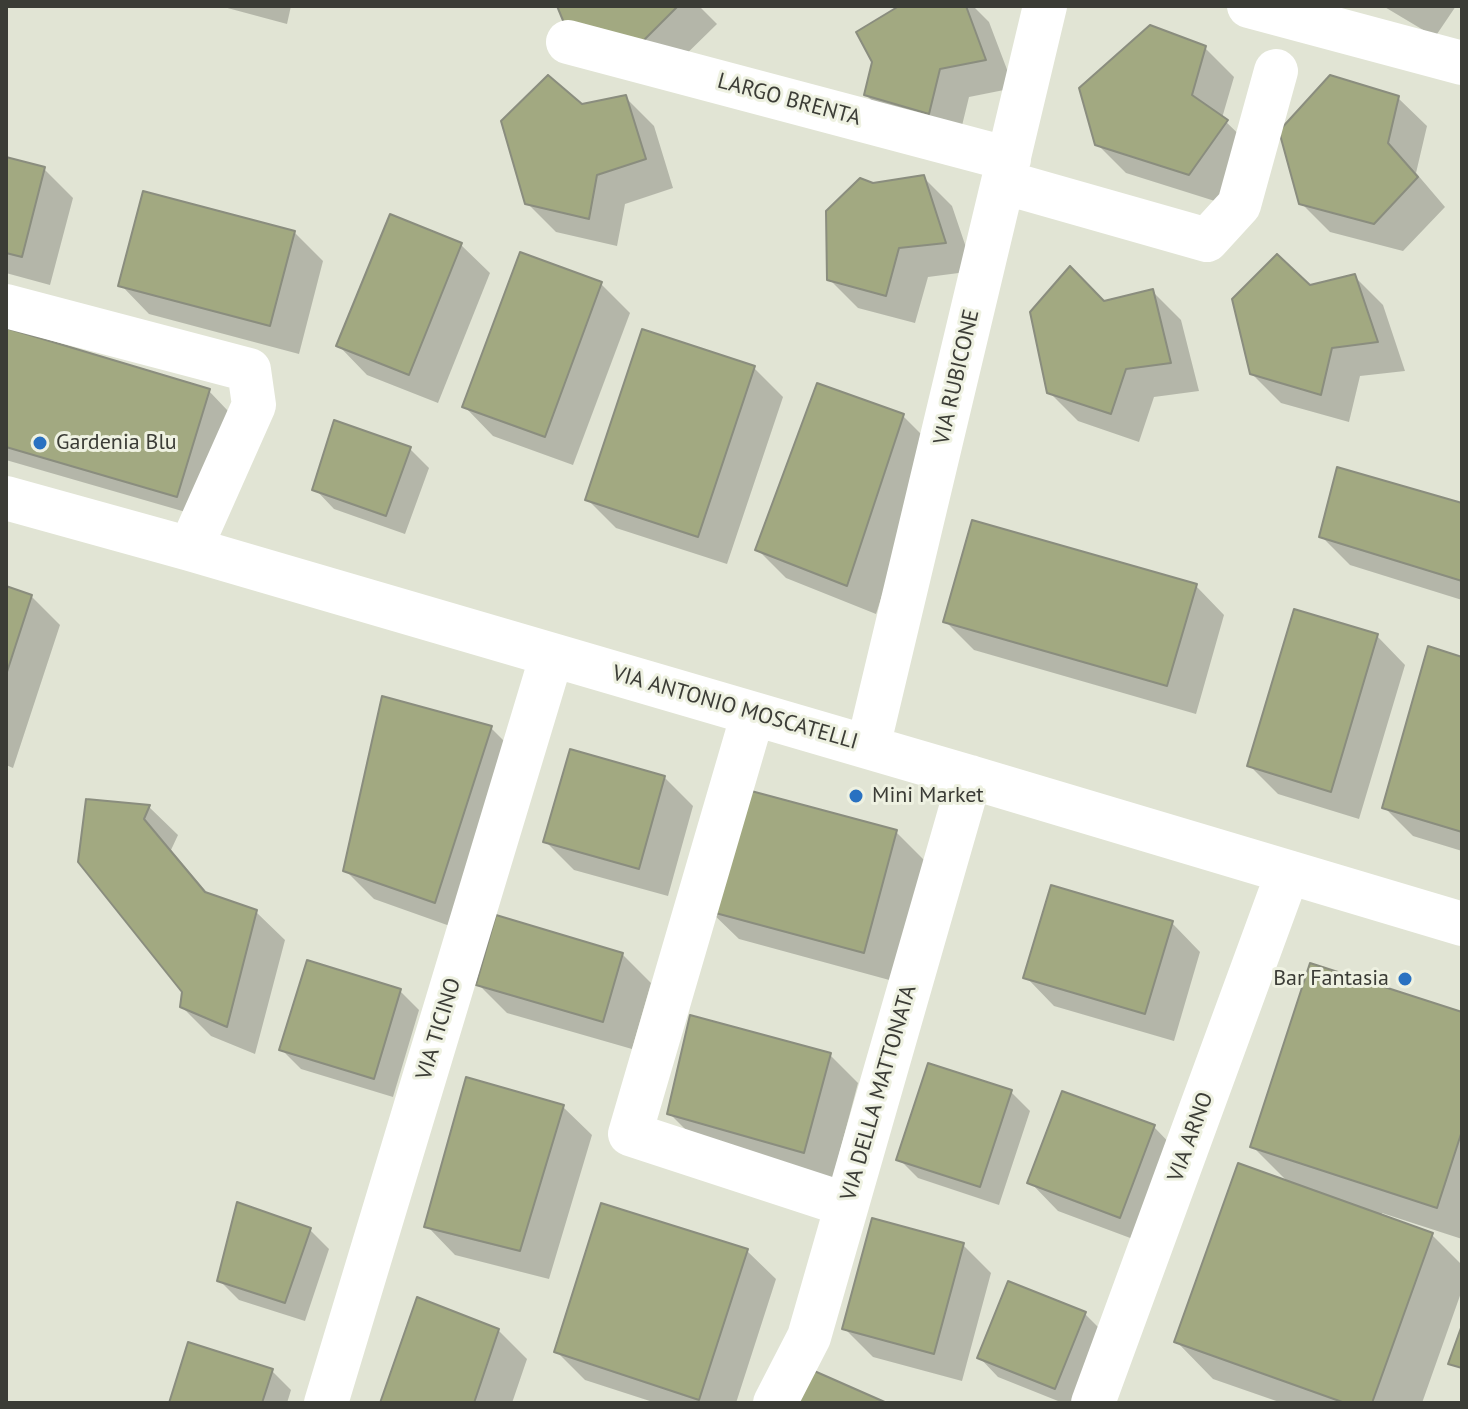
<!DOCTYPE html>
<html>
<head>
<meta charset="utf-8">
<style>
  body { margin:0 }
  #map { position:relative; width:1468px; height:1409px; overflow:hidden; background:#e1e4d4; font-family:"PT Sans",sans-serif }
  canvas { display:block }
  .frame { position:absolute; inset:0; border:8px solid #3b3c36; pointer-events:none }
</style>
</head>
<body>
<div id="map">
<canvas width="1468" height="1409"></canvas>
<div class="frame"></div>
</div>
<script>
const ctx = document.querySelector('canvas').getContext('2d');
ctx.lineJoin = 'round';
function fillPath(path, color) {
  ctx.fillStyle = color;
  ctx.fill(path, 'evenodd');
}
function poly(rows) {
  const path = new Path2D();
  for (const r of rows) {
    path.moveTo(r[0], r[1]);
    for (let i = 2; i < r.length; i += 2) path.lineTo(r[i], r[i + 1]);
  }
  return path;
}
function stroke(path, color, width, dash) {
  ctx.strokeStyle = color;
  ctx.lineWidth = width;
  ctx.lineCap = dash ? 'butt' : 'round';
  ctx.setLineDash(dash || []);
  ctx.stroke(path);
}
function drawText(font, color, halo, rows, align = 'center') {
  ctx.font = font + ' "PT Sans",sans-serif';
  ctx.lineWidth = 6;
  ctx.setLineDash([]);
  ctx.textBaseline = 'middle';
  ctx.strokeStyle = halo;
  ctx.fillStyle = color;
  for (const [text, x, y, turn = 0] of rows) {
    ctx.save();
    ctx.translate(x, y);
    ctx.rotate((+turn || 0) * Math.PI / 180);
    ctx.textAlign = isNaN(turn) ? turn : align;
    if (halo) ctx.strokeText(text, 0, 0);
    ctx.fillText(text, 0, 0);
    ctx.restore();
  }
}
const shadow = poly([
  [220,6,291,6,287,24],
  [560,6,699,6,717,24,670,70],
  [903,6,973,6,989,22,1014,88,969,97,958,142,895,123,866,95],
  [1383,6,1456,6,1435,37],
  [1205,48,1234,77,1222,118,1255,150,1218,202,1126,173,1097,144],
  [625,97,654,126,673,188,625,204,617,246,556,232,527,203,581,106],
  [1398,98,1427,126,1416,173,1445,207,1403,251,1330,232,1301,203],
  [6,160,44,169,73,198,50,285,6,273],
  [923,177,952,206,974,271,928,277,915,323,858,308,829,279,873,185],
  [294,232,323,261,299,354,149,314,121,285],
  [461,245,490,273,438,403,367,375,339,346],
  [522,254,601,284,630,313,573,465,493,436,465,407],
  [1354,276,1383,305,1405,371,1360,376,1349,422,1281,403,1251,373,1309,288],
  [1152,291,1181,320,1199,391,1154,397,1139,442,1078,421,1049,392,1104,303],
  [6,330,209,391,228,411,196,515,6,460],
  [754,368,783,397,727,564,616,528,587,499],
  [903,416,931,444,876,614,786,578,757,549],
  [410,449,429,468,405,534,334,509,315,489],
  [1462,505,1462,600,1350,565,1321,536],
  [1196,586,1224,615,1196,714,974,650,945,621],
  [6,588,31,596,60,625,13,768,6,765],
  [1377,636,1405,665,1359,819,1278,794,1250,766],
  [1462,659,1462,851,1413,836,1384,807],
  [384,698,491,728,520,757,464,931,374,899,345,870],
  [664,777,693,806,668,896,574,870,546,842],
  [88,801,149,807,178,835,171,850,210,896,256,912,285,940,255,1054,211,1036,182,1007,184,991],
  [896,832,925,861,893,981,739,939,710,911],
  [1172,923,1200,952,1174,1041,1054,1006,1026,977],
  [622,954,651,983,632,1049,507,1013,478,984],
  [400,991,419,1010,393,1097,301,1069,281,1049],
  [1462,1014,1462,1239,1382,1213,1381,1217,1432,1235,1462,1265,1462,1290,1422,1403,1282,1403,1213,1379,1177,1342,1290,1184,1252,1146],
  [830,1055,858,1083,832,1181,698,1142,669,1113],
  [1011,1092,1030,1111,999,1205,918,1178,899,1159],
  [563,1107,592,1135,549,1279,455,1255,427,1226],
  [1154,1127,1182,1156,1149,1245,1058,1211,1030,1182],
  [310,1230,329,1249,305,1321,239,1300,219,1280],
  [963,1245,991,1273,962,1381,873,1357,844,1328],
  [747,1251,776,1279,736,1403,656,1403,585,1380,556,1351],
  [1085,1314,1104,1333,1077,1403,1063,1403,998,1377,979,1357],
  [498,1330,527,1359,512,1403,382,1403],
  [272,1371,291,1390,287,1403,171,1403]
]);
const building = poly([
  [557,6,678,6,641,43,564,23,557,6],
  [899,6,966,6,986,60,940,69,929,114,864,95,872,62,856,32,899,6],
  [1150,25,1206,46,1192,95,1228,120,1189,175,1095,145,1079,88,1150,25],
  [548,75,582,104,626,95,646,159,597,175,589,219,525,204,501,121,548,75],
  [1330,75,1399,96,1388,143,1418,177,1374,224,1299,204,1279,131,1330,75],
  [6,157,45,167,22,257,6,253,6,157],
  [924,175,946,243,899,248,886,296,827,280,826,211,860,178,873,183,924,175],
  [143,191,295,231,270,326,118,286,143,191],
  [390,214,462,243,409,375,336,346,390,214],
  [520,252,602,282,545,437,462,407,520,252],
  [1277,254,1310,285,1355,274,1378,342,1332,348,1321,395,1250,374,1232,299,1277,254],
  [1070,266,1104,301,1153,289,1171,363,1126,369,1111,414,1047,393,1030,312,1070,266],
  [6,328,210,389,177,497,6,447,6,328],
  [642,329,755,366,698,537,585,500,642,329],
  [817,383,904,414,847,586,755,550,817,383],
  [334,420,411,447,386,516,312,490,334,420],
  [1337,467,1462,503,1462,581,1319,537,1337,467],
  [972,520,1197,584,1167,686,943,622,972,520],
  [6,586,32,595,6,675,6,586],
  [1294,609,1378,634,1331,792,1247,766,1294,609],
  [1428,646,1462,657,1462,832,1382,808,1428,646],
  [382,696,492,726,435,903,343,871,382,696],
  [570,749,665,776,639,869,543,842,570,749],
  [740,788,897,830,864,953,708,911,740,788],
  [86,799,150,805,144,819,205,892,257,910,227,1027,180,1007,182,992,78,862,86,799],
  [1051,885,1173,921,1145,1014,1023,978,1051,885],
  [496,915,623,953,603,1022,476,985,496,915],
  [307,960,401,989,374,1079,279,1050,307,960],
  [1310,963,1462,1012,1462,1131,1437,1208,1250,1147,1310,963],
  [690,1015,831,1053,804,1153,667,1114,690,1015],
  [928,1063,1012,1090,980,1187,896,1160,928,1063],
  [466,1077,564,1105,520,1251,424,1227,466,1077],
  [1062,1091,1155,1125,1120,1218,1027,1183,1062,1091],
  [1238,1163,1433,1233,1372,1403,1345,1403,1174,1342,1238,1163],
  [237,1202,311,1228,285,1303,217,1281,237,1202],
  [601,1203,748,1249,699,1400,554,1352,601,1203],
  [872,1218,964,1243,934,1354,842,1329,872,1218],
  [1008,1281,1086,1312,1055,1389,977,1358,1008,1281],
  [417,1297,499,1329,474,1403,380,1403,417,1297],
  [1462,1325,1462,1368,1448,1364,1462,1325],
  [188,1342,273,1369,262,1403,169,1403,188,1342],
  [812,1370,887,1403,797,1403,812,1370]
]);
const minor = poly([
  [1249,6,1462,63],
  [568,42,1009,159],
  [1003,182,1207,240,1239,205,1276,71],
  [6,306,249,370,254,405,190,549],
  [6,498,190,549,970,777,1462,924],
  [753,714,630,1134,847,1205],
  [868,747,1045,6],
  [326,1403,552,655],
  [775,1403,809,1337,970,777],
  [1093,1403,1288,872]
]);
const markers = [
  [40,443,8,"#2971c1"],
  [856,796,8,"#2971c1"],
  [1405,979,8,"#2971c1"]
];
const streetNames = [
  ["LARGO BRENTA",789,100,15],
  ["VIA RUBICONE",957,377,-77],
  ["VIA ANTONIO MOSCATELLI",735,708,16],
  ["VIA TICINO",439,1029,-73],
  ["VIA DELLA MATTONATA",879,1093,-74],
  ["VIA ARNO",1191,1137,-70]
];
const poiNames = [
  ["Gardenia Blu",56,443],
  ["Mini Market",872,796],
  ["Bar Fantasia",1389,979,"right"]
];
fillPath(shadow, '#0003');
fillPath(building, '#a2a981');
stroke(building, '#8a8d7e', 2);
stroke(minor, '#fff', 44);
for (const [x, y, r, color] of markers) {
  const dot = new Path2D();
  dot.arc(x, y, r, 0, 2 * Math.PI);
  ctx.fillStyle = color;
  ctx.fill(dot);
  stroke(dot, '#eef1e1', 3);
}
drawText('22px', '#3b3c36', '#eef1e1', streetNames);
drawText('22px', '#3b3c36', '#eef1e1', poiNames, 'left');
</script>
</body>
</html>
